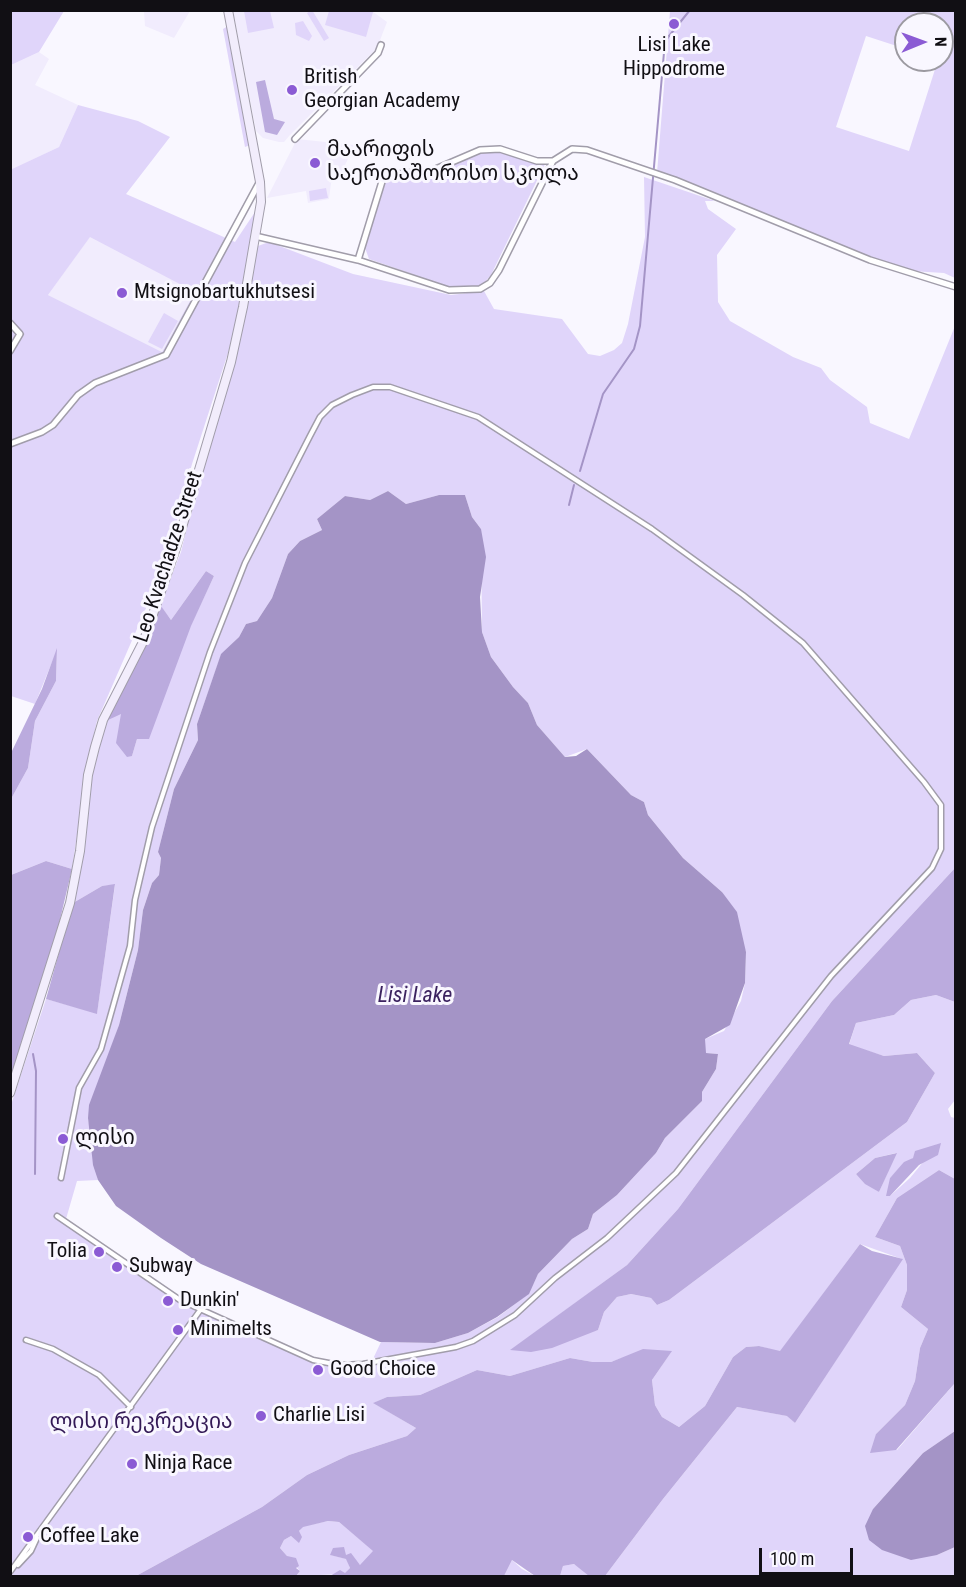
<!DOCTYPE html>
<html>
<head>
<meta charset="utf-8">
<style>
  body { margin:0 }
  #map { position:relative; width:966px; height:1587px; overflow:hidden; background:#f9f7ff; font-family:"Roboto Condensed",sans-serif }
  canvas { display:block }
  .frame { position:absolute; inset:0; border:12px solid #110f14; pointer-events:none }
  .north { position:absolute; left:894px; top:12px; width:60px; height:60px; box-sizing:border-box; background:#f9f7ff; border:2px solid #9c9aa1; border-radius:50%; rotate:89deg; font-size:16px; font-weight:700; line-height:24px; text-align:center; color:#110f14 }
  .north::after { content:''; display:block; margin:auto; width:21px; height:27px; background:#8b5bd4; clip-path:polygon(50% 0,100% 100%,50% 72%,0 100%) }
  .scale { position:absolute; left:759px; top:1548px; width:94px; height:27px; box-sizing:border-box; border:3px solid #110f14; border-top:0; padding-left:8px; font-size:18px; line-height:21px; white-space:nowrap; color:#110f14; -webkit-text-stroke:4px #f9f7ff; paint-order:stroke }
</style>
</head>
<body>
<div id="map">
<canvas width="966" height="1587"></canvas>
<div class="frame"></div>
<div class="north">N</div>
<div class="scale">100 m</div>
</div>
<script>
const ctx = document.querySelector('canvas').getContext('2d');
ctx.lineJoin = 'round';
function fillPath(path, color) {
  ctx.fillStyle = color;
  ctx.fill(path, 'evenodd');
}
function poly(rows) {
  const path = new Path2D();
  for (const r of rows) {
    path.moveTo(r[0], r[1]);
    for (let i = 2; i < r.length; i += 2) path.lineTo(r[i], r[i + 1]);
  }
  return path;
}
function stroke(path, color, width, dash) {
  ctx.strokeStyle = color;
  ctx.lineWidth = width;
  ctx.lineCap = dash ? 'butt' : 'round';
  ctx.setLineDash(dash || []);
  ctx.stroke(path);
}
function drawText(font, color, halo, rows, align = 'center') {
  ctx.font = font + ' "Roboto Condensed","Noto Sans Georgian",sans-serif';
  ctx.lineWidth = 6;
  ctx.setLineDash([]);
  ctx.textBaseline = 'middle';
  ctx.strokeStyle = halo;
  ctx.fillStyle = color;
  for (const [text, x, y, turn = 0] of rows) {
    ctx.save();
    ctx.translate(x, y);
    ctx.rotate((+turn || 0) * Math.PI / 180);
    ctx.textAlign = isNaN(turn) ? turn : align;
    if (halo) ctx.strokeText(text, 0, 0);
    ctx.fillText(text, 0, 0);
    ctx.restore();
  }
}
const built = poly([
  [144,11,190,11,174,38,145,26],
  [233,11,372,11,387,22,377,48,290,135,284,142,279,142,263,138,256,131],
  [39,52,49,59,35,85,78,105,59,147,11,170,11,65],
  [297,139,354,145,338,181,331,183,329,199,308,203,306,191,267,198],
  [90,236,196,292,162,352,48,295]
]);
const green = poly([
  [12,10,64,11,39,52,11,65],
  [312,10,329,38,324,41,307,13],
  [366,10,373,12,366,37,325,25,329,11],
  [244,11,270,11,274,28,248,33],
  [670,11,955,11,955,278,944,273,911,271,857,252,657,173],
  [906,24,942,24,942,60,938,60,909,151,836,127,866,36,906,49],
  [303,21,312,36,309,41,296,35,295,23],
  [228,26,250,145,245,147,223,29],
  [78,105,138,121,170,137,126,194,235,242,255,212,241,302,228,353,192,464,166,562,97,721,88,759,72,869,46,861,11,875,11,799,28,768,35,721,56,681,57,650,35,704,11,696,10,170,59,147],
  [90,237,195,292,162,352,48,295],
  [483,152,501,152,526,161,545,164,491,275,485,282,476,287,452,288,369,259,364,245,385,177,433,174],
  [644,177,715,201,705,201,708,209,736,229,717,255,718,302,730,321,793,357,821,368,830,380,867,407,870,423,909,439,955,326,955,868,832,1001,678,1209,627,1265,511,1350,598,1330,604,1312,617,1297,631,1294,651,1298,657,1305,669,1300,907,1122,935,1073,917,1053,884,1056,849,1045,856,1023,894,1015,911,1000,936,995,955,1002,955,1100,948,1109,951,1117,955,1118,955,1179,939,1170,897,1198,875,1237,900,1246,907,1265,907,1290,901,1307,928,1329,920,1348,915,1381,905,1405,876,1434,897,1450,955,1383,955,1431,923,1453,873,1509,937,1555,955,1547,955,1576,605,1576,663,1499,737,1407,788,1416,795,1423,902,1259,860,1244,780,1352,759,1346,746,1347,733,1357,705,1406,679,1427,662,1417,655,1405,652,1380,671,1352,622,1358,611,1362,593,1362,570,1358,510,1376,477,1370,420,1395,387,1397,374,1403,416,1428,407,1436,349,1455,307,1475,262,1507,136,1576,11,1576,11,1105,46,999,97,1013,115,885,102,886,73,903,97,747,106,721,121,713,132,756,137,739,214,576,206,571,171,620,160,605,181,552,197,485,235,364,258,246,269,242,353,274,451,295,484,291,494,309,562,319,588,354,600,356,614,350,622,343,628,324,645,237],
  [388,491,406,504,439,495,465,495,472,517,481,529,482,632,491,657,513,687,528,703,537,725,565,757,587,749,631,795,644,802,648,815,683,858,722,892,746,952,745,983,741,1001,724,1031,705,1039,705,1053,718,1054,716,1069,702,1092,702,1101,665,1138,656,1153,617,1195,593,1214,588,1229,572,1239,538,1274,528,1294,498,1317,468,1333,435,1343,381,1342,371,1363,357,1372,339,1370,321,1362,177,1295,66,1219,77,1181,98,1180,88,1118,119,1025,138,950,143,910,152,883,159,875,161,858,158,852,174,789,198,740,197,724,221,655,239,637,246,624,257,621,272,598,288,554,300,541,322,530,317,519,345,496,370,500],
  [938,1144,910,1178,890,1196,890,1178,913,1158],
  [896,1153,879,1192,856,1174,875,1158],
  [326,188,328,198,310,201,309,191],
  [164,313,178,321,162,349,148,342],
  [328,1521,339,1522,374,1551,363,1565,360,1565,334,1548,331,1555,347,1559,350,1568,345,1574,296,1576,300,1571,280,1548,284,1540,291,1536,299,1542,299,1531,303,1526],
  [512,1560,522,1569,535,1576,504,1576],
  [574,1564,586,1571,589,1576,560,1576,563,1566]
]);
const forest = poly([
  [265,80,274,119,285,122,277,135,265,132,256,82],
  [206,571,214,576,191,626,149,739,137,739,132,756,127,757,116,743,121,714,106,721,159,603,171,620],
  [57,648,56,681,35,721,28,768,11,799,11,753,42,689],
  [46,861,72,869,58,928,11,1077,11,875],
  [955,868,955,1002,936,995,911,1000,894,1015,856,1023,849,1044,884,1056,917,1053,935,1073,907,1122,669,1300,657,1305,651,1298,631,1294,617,1297,604,1312,598,1330,552,1348,531,1352,510,1350,627,1265,678,1209,832,1001],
  [115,884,97,1014,46,999,73,903,102,886],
  [941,1143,938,1155,919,1165,890,1196,886,1196,890,1178,904,1162,913,1158,915,1151],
  [897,1153,879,1192,865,1184,856,1174,875,1158],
  [939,1170,955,1179,955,1383,896,1450,870,1453,876,1434,905,1405,915,1381,920,1348,928,1329,901,1307,907,1290,907,1265,900,1246,875,1237,897,1198],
  [860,1244,872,1251,903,1259,795,1423,787,1416,737,1407,663,1499,605,1576,589,1576,574,1564,563,1566,560,1576,535,1576,512,1560,504,1576,330,1576,340,1570,345,1573,350,1568,346,1559,330,1555,333,1548,344,1547,346,1555,351,1553,360,1565,373,1551,339,1522,328,1521,303,1527,299,1531,302,1537,299,1543,291,1536,284,1540,280,1548,287,1556,296,1558,299,1566,296,1568,300,1571,296,1576,136,1576,262,1507,307,1475,349,1455,407,1436,416,1428,373,1403,387,1397,420,1395,477,1370,510,1376,570,1358,593,1362,611,1362,643,1349,672,1351,652,1380,655,1405,662,1417,679,1427,705,1406,733,1357,746,1347,759,1346,780,1351]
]);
const water = poly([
  [388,491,406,504,439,495,465,495,472,517,481,529,486,557,480,597,482,632,491,657,513,687,528,703,537,725,565,757,576,756,587,749,631,795,644,802,648,815,683,858,722,892,737,912,746,952,745,983,730,1025,705,1039,706,1053,718,1054,716,1069,702,1092,702,1101,665,1138,656,1153,617,1195,593,1214,588,1229,572,1239,538,1274,529,1294,497,1317,468,1333,435,1343,380,1342,201,1264,161,1238,116,1206,98,1180,93,1165,88,1118,89,1105,119,1025,138,950,143,910,152,883,159,875,161,858,158,852,174,789,198,740,197,724,221,654,239,637,246,624,257,621,272,598,288,554,300,541,322,530,317,519,345,496,370,500],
  [955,1431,955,1547,937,1555,911,1560,882,1550,869,1540,865,1526,873,1509,923,1453]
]);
const stream = poly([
  [580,471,603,394,634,349,640,326,665,41,690,10],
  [569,505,574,485],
  [33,1054,36,1071,35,1174]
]);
const pedestrian = poly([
  [57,1216,180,1300,313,1360,339,1365,363,1364,456,1347,473,1341,515,1315,555,1278,607,1238,676,1173,831,976,932,868,941,849,941,805,924,782,803,643,743,595,652,529,478,417,390,387,373,387,352,395,332,405,320,417,310,436,245,563,210,652,152,827,135,900,130,946,101,1049,79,1088,61,1178],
  [26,1340,53,1349,99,1375,131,1407],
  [18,1565,31,1551,37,1538],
  [10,1572,201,1309]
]);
const minor = poly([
  [295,139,378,53,381,45],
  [255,236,358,260,449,290,480,289,490,283,499,270,553,161,572,149,587,150,675,180,870,260,956,287],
  [358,260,384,175,431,171,480,150,500,149,537,161,553,161],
  [10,323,20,334,10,351],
  [10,444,42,432,53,425,78,395,95,383,166,355,259,183]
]);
const secondary = poly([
  [10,1093,70,903,80,851,88,775,95,747,103,720,144,640,175,551,231,362,243,307,261,202,260,182,228,10]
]);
const markers = [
  [674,24,6,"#8b5bd4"],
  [292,90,6,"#8b5bd4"],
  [315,163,6,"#8b5bd4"],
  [122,293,6,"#8b5bd4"],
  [63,1139,6,"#8b5bd4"],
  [99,1252,6,"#8b5bd4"],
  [117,1267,6,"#8b5bd4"],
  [168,1301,6,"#8b5bd4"],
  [178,1330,6,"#8b5bd4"],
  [318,1370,6,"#8b5bd4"],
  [261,1416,6,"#8b5bd4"],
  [132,1464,6,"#8b5bd4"],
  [28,1537,6,"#8b5bd4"]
];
const poiNames = [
  ["Lisi Lake",674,46,"center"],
  ["Hippodrome",674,70,"center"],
  ["British",304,78],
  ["Georgian Academy",304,102],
  ["მაარიფის",327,151],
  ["საერთაშორისო სკოლა",327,175],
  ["Mtsignobartukhutsesi",134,293],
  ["ლისი",75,1139],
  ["Tolia",87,1252,"right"],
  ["Subway",129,1267],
  ["Dunkin'",180,1301],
  ["Minimelts",190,1330],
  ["Good Choice",330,1370],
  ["Charlie Lisi",273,1416],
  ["Ninja Race",144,1464],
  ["Coffee Lake",40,1537]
];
const streetNames = [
  ["Leo Kvachadze Street",169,557,-72]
];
const parkNames = [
  ["ლისი რეკრეაცია",141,1423]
];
const waterNames = [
  ["Lisi Lake",415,996]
];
fillPath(built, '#f1ecfd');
fillPath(green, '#e0d5fa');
fillPath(forest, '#bbabde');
fillPath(water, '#a494c6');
stroke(stream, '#a494c6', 2);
stroke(pedestrian, '#a19daa', 7);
stroke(minor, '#a19daa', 8);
stroke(secondary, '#a19daa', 10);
stroke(pedestrian, '#fff', 4);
stroke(minor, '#fff', 5);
stroke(secondary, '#f2edfc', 8);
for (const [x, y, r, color] of markers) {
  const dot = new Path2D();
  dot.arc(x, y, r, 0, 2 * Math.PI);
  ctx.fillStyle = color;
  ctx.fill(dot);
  stroke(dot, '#f9f7ff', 2);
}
drawText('21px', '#110f14', '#f9f7ff', poiNames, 'left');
drawText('21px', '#110f14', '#f9f7ff', streetNames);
drawText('21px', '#331956', '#f9f7ff', parkNames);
drawText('italic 22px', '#3b225f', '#f9f7ff', waterNames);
</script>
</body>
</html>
